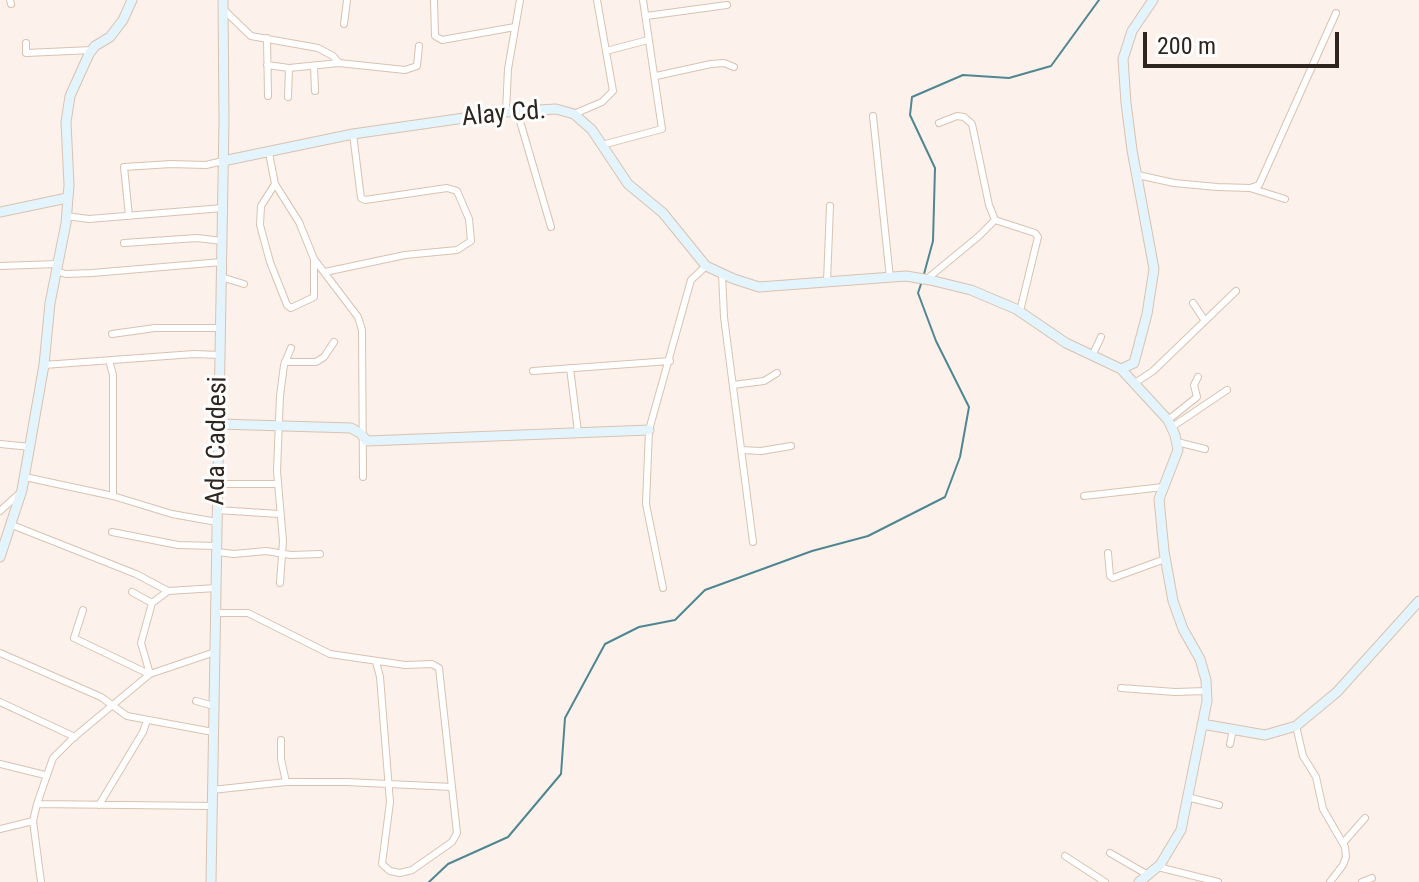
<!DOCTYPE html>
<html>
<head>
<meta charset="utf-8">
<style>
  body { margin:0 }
  #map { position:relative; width:1419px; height:882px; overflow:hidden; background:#fcf2eb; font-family:"Roboto Condensed",sans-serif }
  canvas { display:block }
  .scale { position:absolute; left:1143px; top:32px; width:196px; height:36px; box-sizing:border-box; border:4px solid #2e251e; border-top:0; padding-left:10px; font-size:24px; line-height:28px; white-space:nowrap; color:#2e251e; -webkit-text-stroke:6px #fff; paint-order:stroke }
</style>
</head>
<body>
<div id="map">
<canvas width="1419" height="882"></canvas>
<div class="scale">200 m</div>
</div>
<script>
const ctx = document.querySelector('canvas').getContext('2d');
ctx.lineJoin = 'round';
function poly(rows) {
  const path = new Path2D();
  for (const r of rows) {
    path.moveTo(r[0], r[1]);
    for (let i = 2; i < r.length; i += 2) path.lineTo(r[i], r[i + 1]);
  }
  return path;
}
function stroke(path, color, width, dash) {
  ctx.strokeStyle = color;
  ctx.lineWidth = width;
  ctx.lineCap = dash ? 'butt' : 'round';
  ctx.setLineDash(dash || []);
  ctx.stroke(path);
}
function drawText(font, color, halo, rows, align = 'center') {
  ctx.font = font + ' "Roboto Condensed",sans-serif';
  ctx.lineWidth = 6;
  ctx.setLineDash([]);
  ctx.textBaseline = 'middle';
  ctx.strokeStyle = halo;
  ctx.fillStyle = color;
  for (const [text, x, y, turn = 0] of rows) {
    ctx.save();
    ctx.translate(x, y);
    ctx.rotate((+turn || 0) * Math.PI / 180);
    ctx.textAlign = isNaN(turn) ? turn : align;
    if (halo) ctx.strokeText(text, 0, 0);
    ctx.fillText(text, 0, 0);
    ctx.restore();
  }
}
const stream = poly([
  [924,274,933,241,935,168,910,115,912,97,963,75,1009,78,1051,66,1099,0],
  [429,882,448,864,508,837,561,774,565,718,605,644,639,627,675,620,705,590,812,551,868,536,945,497,960,457,969,407,936,341,918,293,921,284]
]);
const street = poly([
  [10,0,11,4],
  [434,0,435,36,442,40,515,27],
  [223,9,251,36,318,48,333,56,339,63,405,70,417,66,419,46],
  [646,16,727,5],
  [344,24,347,0],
  [267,38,268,96],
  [26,43,26,53,92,50],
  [606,51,648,40],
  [267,65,289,68,339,63],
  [314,66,315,91],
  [656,76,711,64,724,63,734,67],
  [288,97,289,68],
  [517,111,551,227],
  [506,112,508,69,520,0],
  [574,114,602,102,613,91,597,0],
  [873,116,890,278],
  [939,123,957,116,964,117,972,124,989,205,995,220,1035,233,1038,237,1020,311],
  [602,145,662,129,643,0],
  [269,153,275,184,299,222,314,259,358,317,362,330,363,477],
  [1138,175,1174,183,1217,187,1250,188,1259,185,1336,13],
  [275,184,261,206,260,225,270,262,287,305,291,308,314,297,314,261],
  [1250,188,1285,199],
  [66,216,89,219,223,208],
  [129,216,124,167,171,164,206,165,223,161],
  [124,243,197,238,222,241],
  [0,266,57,264],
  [56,271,66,274,92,273,222,262],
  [325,272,405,255,457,250,471,241,469,219,457,191,447,188,365,200,361,198,353,134],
  [722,274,724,317,753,542],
  [221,277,244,284],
  [927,279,979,236,995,220],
  [827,282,830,206],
  [1193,303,1205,321],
  [112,334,155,328,220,328],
  [1093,354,1101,337],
  [109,360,113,375,113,496],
  [285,362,316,362,324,357,334,342],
  [44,365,194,354,220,355],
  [570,368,578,432],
  [533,371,670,361],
  [1135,383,1153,371,1236,291],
  [733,385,764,381,777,373],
  [1168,420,1197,397,1194,385,1198,377],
  [1172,427,1227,390],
  [1177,442,1205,449],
  [0,444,31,447],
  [741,450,761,451,791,446],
  [25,477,113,496,172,514,217,522],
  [218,484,278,484],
  [1084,496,1163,487],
  [217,510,279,514],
  [0,511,21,492],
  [12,525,136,574,168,591],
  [112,532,178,545,217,546],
  [217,552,234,554,266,551,291,555,320,554],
  [1108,553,1110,576,1113,578,1165,559],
  [280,583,283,541,277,471,280,396,284,365,291,348],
  [663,588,646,504,649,430,691,280,706,266],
  [132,592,152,603],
  [83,610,74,638,149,674],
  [215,613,248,613,330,654,405,665,432,664,439,668,457,833,452,842,412,870,400,873,390,871,382,864,390,802,380,677,376,662],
  [0,653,101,697,127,716,213,732],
  [150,674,141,643,152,603,168,591,216,588],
  [1121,688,1175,692,1207,691],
  [196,701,214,706],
  [0,702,75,737],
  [1296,726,1303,756,1316,777,1323,809,1345,847,1346,857,1343,865,1330,882],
  [281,740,281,759,286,782],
  [1230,744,1233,729],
  [0,764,45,775],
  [212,790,286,782,346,782,452,787],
  [1187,797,1219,805],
  [37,804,53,758,73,738,150,674,215,652],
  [99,805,143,732,147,720],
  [33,821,41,882],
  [0,829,33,821,37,804,212,806],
  [1343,843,1365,818],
  [1110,853,1148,875],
  [1065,856,1105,882],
  [1158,867,1218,882],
  [1362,882,1372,878]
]);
const secondary = poly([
  [223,161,353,134,506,112,556,109,574,114,592,130,628,184,663,213,706,266,734,279,759,287,906,276,930,280,971,290,1016,309,1066,343,1121,369,1168,420,1175,435,1178,450,1159,499,1164,551,1173,601,1183,629,1200,659,1206,680,1207,701,1181,830,1160,865,1139,882],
  [0,212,67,198],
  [1121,369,1134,363,1147,314,1154,269,1132,150,1126,103,1123,59,1132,31,1153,0],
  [219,424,351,428,360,433,367,441,649,430],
  [0,557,22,490,44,365,50,303,66,223,69,185,66,122,70,96,89,54,95,46,110,37,123,20,132,0],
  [1202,724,1265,735,1296,726,1337,692,1419,601],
  [211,882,224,121,223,0]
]);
const streetNames = [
  ["Alay Cd.",504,115,-5],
  ["Ada Caddesi",218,441,-89]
];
stroke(stream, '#4f8692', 2);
stroke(street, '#d9c2b0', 8);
stroke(secondary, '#d9c2b0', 11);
stroke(street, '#fff', 6);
stroke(secondary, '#e3f4fc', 9);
drawText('26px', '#2e251e', '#fff', streetNames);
</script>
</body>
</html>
